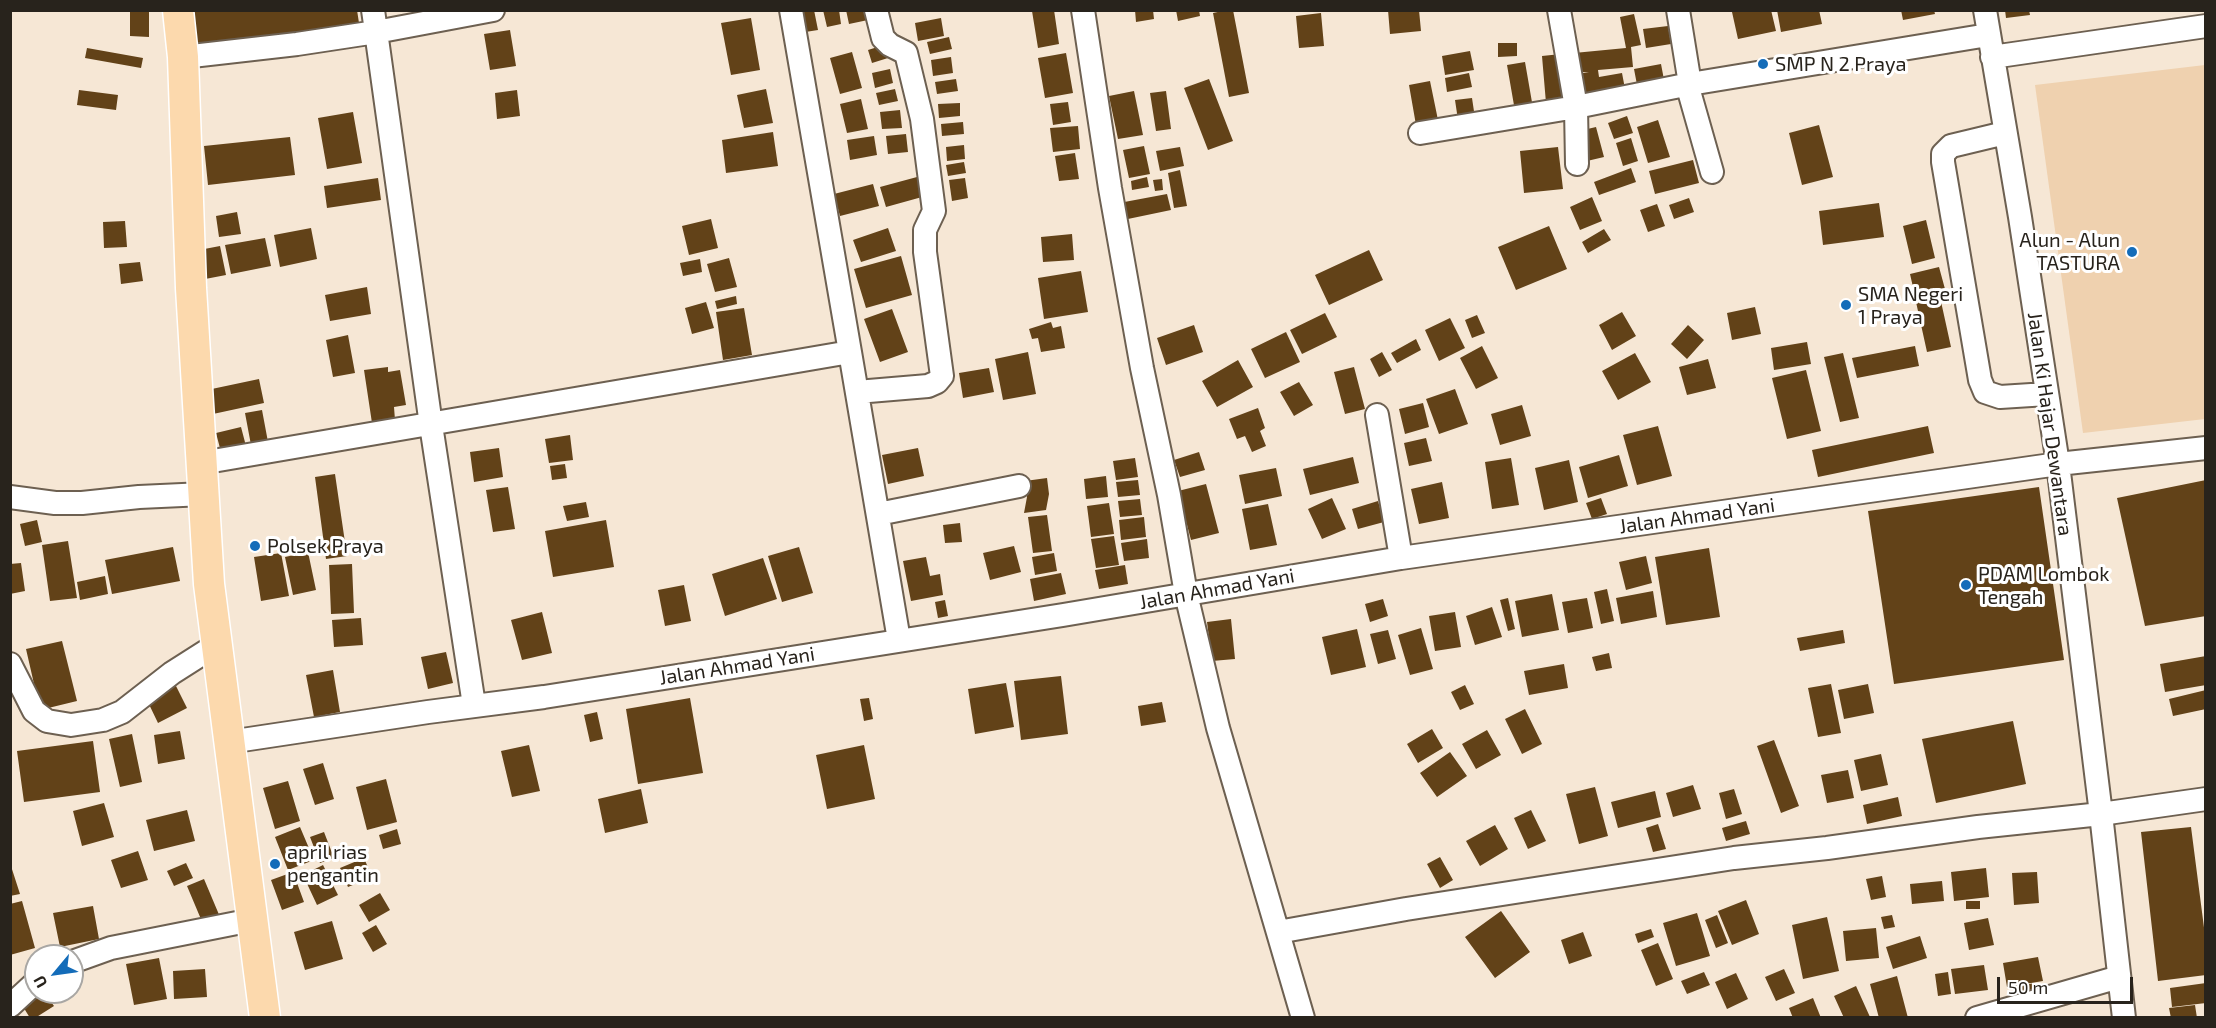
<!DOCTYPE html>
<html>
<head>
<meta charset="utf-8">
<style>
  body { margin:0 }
  #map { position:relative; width:2216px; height:1028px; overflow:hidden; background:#f6e7d5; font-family:"Exo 2",sans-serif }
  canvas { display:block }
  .frame { position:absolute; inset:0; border:12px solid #28231c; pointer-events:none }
  .north { position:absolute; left:24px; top:944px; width:60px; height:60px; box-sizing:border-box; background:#fff; border:2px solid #a9a7a4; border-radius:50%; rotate:241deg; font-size:16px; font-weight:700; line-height:24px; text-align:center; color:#28231c }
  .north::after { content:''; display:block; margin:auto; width:21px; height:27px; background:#146cb9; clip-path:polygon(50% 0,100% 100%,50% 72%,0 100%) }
  .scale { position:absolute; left:1997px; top:977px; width:136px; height:27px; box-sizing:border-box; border:3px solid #28231c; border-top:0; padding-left:8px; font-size:18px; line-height:21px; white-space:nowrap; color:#28231c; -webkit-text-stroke:4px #fff; paint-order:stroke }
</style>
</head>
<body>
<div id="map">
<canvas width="2216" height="1028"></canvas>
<div class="frame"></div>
<div class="north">U</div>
<div class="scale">50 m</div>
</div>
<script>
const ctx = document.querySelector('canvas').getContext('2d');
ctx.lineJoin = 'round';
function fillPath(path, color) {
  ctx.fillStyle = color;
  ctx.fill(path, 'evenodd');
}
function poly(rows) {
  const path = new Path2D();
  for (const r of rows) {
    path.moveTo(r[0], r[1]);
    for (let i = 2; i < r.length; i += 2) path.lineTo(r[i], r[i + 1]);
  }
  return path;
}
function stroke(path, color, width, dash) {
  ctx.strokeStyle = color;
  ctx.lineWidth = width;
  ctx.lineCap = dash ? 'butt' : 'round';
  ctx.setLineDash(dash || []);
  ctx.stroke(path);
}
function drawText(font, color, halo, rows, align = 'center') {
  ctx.font = font + ' "Exo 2",sans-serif';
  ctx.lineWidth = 6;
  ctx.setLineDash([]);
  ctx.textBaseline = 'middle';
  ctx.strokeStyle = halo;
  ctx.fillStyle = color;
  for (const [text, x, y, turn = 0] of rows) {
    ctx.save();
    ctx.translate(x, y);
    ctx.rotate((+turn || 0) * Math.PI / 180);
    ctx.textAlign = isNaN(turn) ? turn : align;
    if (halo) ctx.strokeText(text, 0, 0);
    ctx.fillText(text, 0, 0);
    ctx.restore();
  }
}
const green = poly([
  [2205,65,2205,419,2083,433,2035,85]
]);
const building = poly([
  [130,10,149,10,149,37,130,36],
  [183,10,357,10,359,23,187,51],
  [795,10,814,10,818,30,799,33],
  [823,10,839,10,841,24,827,27],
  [846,10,866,10,868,20,849,24],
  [1054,10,1059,44,1038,48,1032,11],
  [1135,10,1153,10,1154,19,1136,22],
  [1176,10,1199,10,1200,16,1178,21],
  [1227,10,1233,10,1249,93,1229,97,1213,13],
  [1388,10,1419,10,1421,31,1390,34],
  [1740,10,1771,10,1776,31,1738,39,1732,12],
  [1777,10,1819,10,1822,24,1781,32],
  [1901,10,1934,10,1935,14,1903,20],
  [2005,10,2029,10,2030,15,2006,18],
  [1321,13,1324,46,1299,48,1296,16],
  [1634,14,1641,45,1631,47,1633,67,1598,70,1599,77,1622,73,1626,94,1579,101,1576,74,1589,72,1576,72,1574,53,1626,48,1620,17],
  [751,18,760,70,731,75,721,23],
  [941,18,944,36,918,41,915,23],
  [1668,26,1671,44,1646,48,1643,29],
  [510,30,516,66,490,70,484,34],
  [949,37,952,49,930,54,927,42],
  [1498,43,1517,43,1517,56,1498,57],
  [884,45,888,58,872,63,868,50],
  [87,48,143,58,141,68,85,58],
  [1470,51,1474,70,1445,75,1442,56],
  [852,52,862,88,840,94,830,58],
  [1066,53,1073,93,1045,98,1038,58],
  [1561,54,1565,101,1546,103,1542,56],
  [951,57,953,73,933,76,931,60],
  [1525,62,1533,108,1515,111,1507,65],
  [1661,64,1665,85,1638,90,1634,69],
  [890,69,893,83,875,88,872,73],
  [1469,73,1472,87,1447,92,1445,78],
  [956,79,958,91,937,94,935,82],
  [1209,79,1233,141,1208,150,1184,88],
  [1430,81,1438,120,1416,125,1409,85],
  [766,89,773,123,744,128,737,95],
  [895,89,898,101,879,105,876,93],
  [79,90,118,95,116,110,77,105],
  [517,90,520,116,497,119,495,93],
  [1134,91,1143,135,1118,139,1109,96],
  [1166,91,1171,129,1156,131,1150,93],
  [1472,98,1475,118,1458,120,1455,100],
  [861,99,868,129,847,133,840,104],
  [1068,102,1071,122,1053,125,1050,104],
  [960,103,960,116,939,118,938,104],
  [900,110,902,128,882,129,880,112],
  [353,112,362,163,327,169,318,118],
  [1627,116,1633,133,1614,139,1608,123],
  [1658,120,1670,157,1648,163,1637,127],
  [963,122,964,134,942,136,941,124],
  [1819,125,1833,177,1802,185,1789,133],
  [1078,126,1080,149,1053,152,1050,128],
  [1596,127,1604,157,1587,161,1579,131],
  [773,132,778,166,726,173,722,140],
  [906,134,908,152,888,154,886,136],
  [874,136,877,155,850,160,847,140],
  [290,137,295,175,208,185,204,146],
  [1631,138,1638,161,1623,166,1616,143],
  [964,145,965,159,947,161,946,147],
  [1144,146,1150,174,1129,178,1123,150],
  [1180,147,1184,166,1160,171,1156,151],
  [1558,147,1563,189,1524,193,1520,151],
  [1075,153,1079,179,1059,181,1055,156],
  [1693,160,1699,183,1655,194,1649,171],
  [964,162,966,173,948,176,946,165],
  [1631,168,1636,182,1599,195,1594,182],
  [1180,170,1187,206,1174,208,1168,173],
  [917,177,922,197,886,207,880,187],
  [1147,177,1149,187,1132,190,1131,181],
  [378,178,381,200,327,208,324,186],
  [965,178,968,198,952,201,949,180],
  [1162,179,1163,190,1155,191,1153,180],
  [873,184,879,206,840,216,834,194],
  [1167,194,1171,210,1123,220,1119,203],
  [1592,197,1602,221,1580,230,1570,207],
  [1689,198,1694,212,1674,219,1669,205],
  [1879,203,1884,237,1823,245,1819,211],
  [1657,204,1665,226,1648,232,1640,210],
  [237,212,241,234,219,237,216,216],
  [711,219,718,248,689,255,682,226],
  [1926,220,1935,258,1912,264,1903,226],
  [125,221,127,247,104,248,103,222],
  [1549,226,1567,269,1516,290,1498,247],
  [311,228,317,259,280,267,274,235],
  [888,228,896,251,861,262,853,240],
  [1604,229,1611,240,1588,253,1582,242],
  [1072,234,1074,260,1043,262,1041,237],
  [265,238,271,266,231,274,225,245],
  [220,246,226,275,200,280,194,251],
  [1369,250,1383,280,1329,305,1315,275],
  [901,256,912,295,866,308,854,269],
  [729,258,737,287,715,292,707,264],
  [700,259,702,272,683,276,680,263],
  [140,262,143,281,121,284,119,264],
  [1939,267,1945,289,1915,296,1910,274],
  [1081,271,1088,312,1044,319,1038,278],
  [367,287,371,314,330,321,325,295],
  [736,296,737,304,717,309,715,301],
  [1940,297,1951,347,1927,352,1916,302],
  [706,302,714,328,692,334,685,308],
  [1755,307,1761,334,1732,340,1727,313],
  [744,308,752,355,723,360,716,312],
  [892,309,908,352,880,362,864,319],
  [1622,312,1636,336,1612,350,1599,325],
  [1325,313,1337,337,1302,354,1290,330],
  [1477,315,1485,333,1472,338,1465,320],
  [1450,318,1465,348,1439,361,1425,330],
  [1051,322,1053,328,1061,326,1065,348,1041,352,1038,338,1032,339,1029,329],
  [1194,325,1203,352,1166,365,1157,338],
  [1688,325,1704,340,1687,359,1671,344],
  [1286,332,1300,362,1265,378,1251,349],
  [348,335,355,373,333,377,326,340],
  [1416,339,1421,350,1397,363,1391,353],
  [1807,342,1811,364,1774,370,1771,348],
  [1482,346,1498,378,1476,389,1460,358],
  [1915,346,1919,366,1857,378,1852,358],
  [1028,352,1036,394,1003,400,995,359],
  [1382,352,1392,370,1379,377,1370,359],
  [1635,353,1651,382,1618,400,1602,371],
  [1843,353,1859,418,1840,422,1824,357],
  [1708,359,1716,388,1687,395,1679,367],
  [1238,360,1253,387,1217,407,1202,381],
  [388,367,388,372,400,370,406,405,394,407,395,420,372,423,364,370],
  [1354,367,1365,409,1345,414,1334,372],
  [989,368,994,392,963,398,959,373],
  [1806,370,1821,431,1787,439,1772,378],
  [259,379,264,403,213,414,207,390],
  [1299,382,1313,405,1294,416,1280,392],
  [1455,389,1468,424,1439,434,1426,399],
  [1423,403,1429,427,1405,434,1399,409],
  [1522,405,1531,436,1500,445,1491,414],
  [1258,408,1265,428,1260,431,1266,446,1252,452,1245,436,1237,439,1229,419],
  [262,410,268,442,251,445,245,413],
  [1658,426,1672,476,1637,485,1623,435],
  [1928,426,1934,453,1818,477,1812,450],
  [241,427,246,446,221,452,216,433],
  [570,435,573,460,549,463,545,439],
  [1426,438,1432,461,1409,466,1404,443],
  [499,448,503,477,474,482,470,452],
  [918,448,924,476,888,484,882,455],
  [1199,452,1205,470,1180,477,1174,460],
  [1619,455,1628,486,1588,498,1579,467],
  [1353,457,1359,483,1310,495,1303,469],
  [1135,458,1138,477,1116,480,1113,461],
  [1511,458,1519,505,1492,509,1485,462],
  [1569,460,1578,502,1544,510,1535,468],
  [565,464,567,478,552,480,550,466],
  [1276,468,1282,496,1245,504,1239,475],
  [335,474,347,556,326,559,315,477],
  [1106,476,1108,497,1086,499,1084,479],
  [1047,478,1049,494,1046,510,1024,513,1027,497,1025,481],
  [1138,480,1140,495,1118,497,1116,482],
  [2206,480,2206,616,2145,626,2117,498],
  [1442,482,1449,518,1419,524,1411,489],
  [1206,484,1219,533,1191,540,1178,491],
  [508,487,515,529,493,532,486,490],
  [2039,487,2064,660,1894,684,1868,511],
  [1332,498,1346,529,1322,539,1308,509],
  [1601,498,1607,514,1592,519,1586,503],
  [1140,499,1142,515,1120,517,1118,501],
  [1378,501,1384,522,1358,529,1352,509],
  [586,502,589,517,567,521,563,506],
  [1109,503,1114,534,1091,537,1087,506],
  [1268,504,1277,545,1250,550,1242,509],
  [1047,515,1052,551,1033,553,1028,517],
  [1144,517,1146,537,1121,540,1119,520],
  [37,520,42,542,25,546,20,524],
  [606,520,614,567,553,577,545,531],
  [960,523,962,542,945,543,943,525],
  [1114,536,1119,565,1096,568,1091,539],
  [1147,539,1149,558,1124,561,1121,543],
  [68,541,77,598,50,601,42,545],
  [1014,546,1021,572,990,580,983,553],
  [173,547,180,581,112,594,105,560],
  [799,547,813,593,782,602,768,556],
  [1709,548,1720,617,1666,625,1655,557],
  [308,552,316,590,293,595,285,557],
  [281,553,289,596,261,601,254,557],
  [1054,553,1057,571,1035,575,1032,557],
  [1646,556,1652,583,1626,590,1619,562],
  [926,557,930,576,940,574,943,595,911,601,903,561],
  [763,558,777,599,725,616,712,574],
  [21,563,25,591,10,594,10,564],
  [352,564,354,613,331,614,329,565],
  [1125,565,1128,584,1099,589,1095,570],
  [1061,573,1066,594,1034,601,1030,579],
  [105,576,108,594,80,600,77,582],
  [684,585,691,621,665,626,658,590],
  [1607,589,1614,621,1601,624,1594,592],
  [1653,591,1657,617,1621,624,1616,598],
  [1552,594,1559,630,1522,637,1515,601],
  [1508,598,1515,629,1508,631,1500,600],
  [1587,598,1593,628,1568,633,1562,602],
  [1383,599,1388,616,1370,622,1365,604],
  [945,600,948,616,938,618,935,602],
  [1492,607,1502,637,1475,645,1466,616],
  [542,612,552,653,522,660,511,620],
  [1455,612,1461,647,1435,651,1429,616],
  [361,618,363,645,334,647,332,620],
  [1231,619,1235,659,1212,661,1207,622],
  [1421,628,1433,669,1410,675,1398,635],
  [1357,629,1366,667,1331,675,1322,637],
  [1388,630,1396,659,1378,664,1370,634],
  [1843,630,1845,643,1800,651,1797,638],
  [62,641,77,701,40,710,26,649],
  [446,652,453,683,428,689,421,657],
  [1609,653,1612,668,1596,671,1592,657],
  [2206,656,2206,685,2165,692,2160,664],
  [1564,664,1568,688,1529,695,1524,671],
  [333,670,340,712,314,717,306,675],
  [1061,676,1068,734,1021,740,1014,681],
  [174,682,187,708,158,723,145,696],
  [1006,683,1014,727,975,734,968,689],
  [1831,684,1841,733,1818,737,1808,688],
  [1868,684,1874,713,1844,719,1838,690],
  [1465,685,1474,704,1460,710,1451,692],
  [2206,690,2206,709,2173,716,2169,699],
  [690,698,703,773,638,784,626,709],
  [869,698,873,719,864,721,860,699],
  [1162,702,1166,722,1141,726,1138,706],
  [1525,709,1542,744,1522,754,1505,719],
  [597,712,603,739,590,742,584,715],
  [2013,721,2026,784,1936,803,1922,739],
  [1432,729,1443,748,1418,763,1407,744],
  [1487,730,1501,755,1476,769,1462,744],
  [180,731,185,759,158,764,154,735],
  [132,734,142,782,120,787,109,739],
  [1774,740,1799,806,1781,813,1757,746],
  [93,741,100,792,24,802,17,751],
  [529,745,540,791,512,797,501,751],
  [864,745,875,799,827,809,816,755],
  [1450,752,1467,776,1437,797,1420,773],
  [1881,754,1888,785,1861,791,1854,760],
  [323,763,334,799,315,805,303,769],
  [1848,770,1854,798,1827,803,1821,775],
  [386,779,397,822,367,830,356,787],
  [288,781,300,821,275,829,263,788],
  [1693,785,1701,809,1673,817,1666,793],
  [1595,787,1608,836,1579,844,1566,794],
  [641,789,648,823,605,833,598,799],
  [1734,789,1742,814,1726,819,1719,793],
  [1655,791,1661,817,1618,828,1611,802],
  [1898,797,1902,816,1867,824,1863,805],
  [104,803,114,837,82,846,73,811],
  [187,810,195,841,154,851,146,820],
  [1531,810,1546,841,1528,849,1514,818],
  [1746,821,1750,834,1726,841,1722,828],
  [1658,824,1666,849,1653,852,1646,828],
  [1495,825,1508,849,1480,866,1466,841],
  [300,827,314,860,288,870,275,837],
  [2191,827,2206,943,2206,975,2158,981,2141,832],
  [397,829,401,844,383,849,379,835],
  [324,832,334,858,320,863,310,837],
  [138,851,148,880,121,888,111,860],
  [1440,857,1453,880,1440,888,1427,864],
  [364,858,372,877,348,887,340,868],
  [10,863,20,894,10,896],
  [186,863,193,878,174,886,167,871],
  [323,865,338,895,317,905,303,875],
  [1986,868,1989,897,1954,901,1951,872],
  [293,872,304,902,282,910,271,880],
  [2037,872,2039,903,2014,905,2012,873],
  [1882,876,1886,897,1871,900,1866,879],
  [204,879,220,917,203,924,187,886],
  [1942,881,1944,901,1912,904,1910,884],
  [380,893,390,910,369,922,359,905],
  [1746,900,1759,934,1732,945,1718,911],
  [22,901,35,948,10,955,10,904],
  [1966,901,1980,901,1980,909,1966,909],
  [93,906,99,939,60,947,53,913],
  [1501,911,1530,952,1495,978,1465,937],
  [1697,913,1710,956,1676,966,1663,923],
  [1717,915,1728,943,1716,948,1705,920],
  [1892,915,1895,927,1884,929,1881,917],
  [1827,917,1839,971,1803,979,1792,925],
  [1988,918,1994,945,1969,950,1964,923],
  [332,921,343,959,305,970,294,932],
  [376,925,387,944,373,952,362,933],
  [1876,928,1879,958,1846,961,1843,931],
  [1651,929,1654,937,1638,943,1635,934],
  [1583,932,1592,956,1569,964,1561,940],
  [1920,936,1927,958,1893,969,1886,947],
  [1658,943,1673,979,1656,986,1641,950],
  [2038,957,2043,981,2007,987,2003,963],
  [159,958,167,999,134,1005,126,964],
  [1984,965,1988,990,1955,994,1951,969],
  [205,969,207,997,174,999,173,971],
  [1784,969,1795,993,1776,1001,1765,977],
  [1704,972,1710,985,1687,994,1681,981],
  [1948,972,1951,994,1938,996,1935,974],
  [1736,973,1748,999,1727,1009,1715,982],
  [1897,976,1908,1018,1879,1018,1870,984],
  [2034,983,2038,997,2021,1001,2017,987],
  [2206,983,2206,1003,2172,1007,2170,988],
  [1856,986,1870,1017,1868,1018,1844,1018,1834,996],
  [44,992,54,1006,35,1018,30,1018,22,1005],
  [1813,998,1821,1018,1793,1018,1789,1008],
  [2195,1005,2197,1018,2171,1018,2169,1008]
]);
const minor = poly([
  [373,10,431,425,474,705],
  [1083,10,1110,188,1142,368,1169,495,1186,594,1218,728,1303,1018],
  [1559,10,1576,107,1577,164],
  [1678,10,1690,84],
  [1985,10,2020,217,2058,464,2101,814,2124,1018],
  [183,57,297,44,376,32,493,10],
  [1992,57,2206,26],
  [1687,84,1712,172],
  [1420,133,1576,107,1690,84,1988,35],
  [2005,133,1951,146,1943,154,1943,162,1980,380,1985,392,2000,397,2047,394],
  [850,352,899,640],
  [857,392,928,386,937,382,942,376,925,252,925,230,934,211,922,119,906,53,890,45,883,38,876,10],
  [1377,415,1401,558],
  [201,463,850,352,791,10],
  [10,497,55,503,82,503,139,497,204,494],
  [878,514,1019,486],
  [10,664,34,711,47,721,71,725,103,720,122,712,172,673,216,645],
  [229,742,428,712,544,697,1063,615,1401,558,2058,464,2206,448],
  [1278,932,1406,909,1734,858,1827,848,1978,827,2101,814,2206,799],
  [72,962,111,948,252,920],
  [10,1006,36,982],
  [1977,1018,2119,977]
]);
const major = poly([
  [178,10,183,57,191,288,209,584,265,1018]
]);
const markers = [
  [1763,64,6,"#146cb9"],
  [2132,252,6,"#146cb9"],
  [1846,305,6,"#146cb9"],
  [255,546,6,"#146cb9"],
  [1966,585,6,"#146cb9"],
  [275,864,6,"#146cb9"]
];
const poiNames = [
  ["SMP N 2 Praya",1775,64],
  ["Alun - Alun",2120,240,"right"],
  ["TASTURA",2120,263,"right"],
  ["SMA Negeri",1858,294],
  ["1 Praya",1858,317],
  ["Polsek Praya",267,546],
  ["PDAM Lombok",1978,574],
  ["Tengah",1978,597],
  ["april rias",287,852],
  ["pengantin",287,875]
];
const streetNames = [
  ["Jalan Ki Hajar Dewantara",2050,424,82],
  ["Jalan Ahmad Yani",1697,516,-8],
  ["Jalan Ahmad Yani",1217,589,-10],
  ["Jalan Ahmad Yani",737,666,-9]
];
fillPath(green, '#efd1af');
fillPath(building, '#624218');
stroke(minor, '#6d6051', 26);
stroke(major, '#fff', 33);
stroke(minor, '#fff', 22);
stroke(major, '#fcd9ad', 30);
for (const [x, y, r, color] of markers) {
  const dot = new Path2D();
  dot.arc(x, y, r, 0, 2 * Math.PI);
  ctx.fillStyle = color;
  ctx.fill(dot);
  stroke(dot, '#fff', 2);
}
drawText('20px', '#28231c', '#fff', poiNames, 'left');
drawText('20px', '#28231c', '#fff', streetNames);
</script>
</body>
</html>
